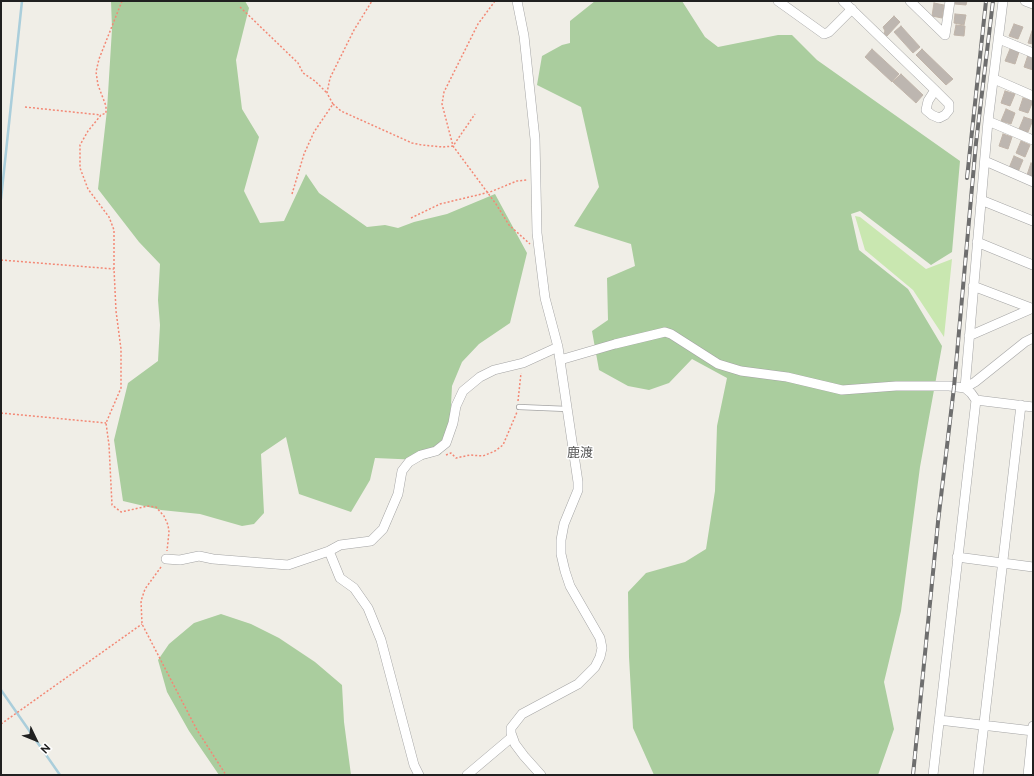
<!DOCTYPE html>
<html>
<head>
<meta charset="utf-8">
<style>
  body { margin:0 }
  #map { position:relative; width:1034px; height:776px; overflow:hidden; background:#f0eee7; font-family:Raleway,sans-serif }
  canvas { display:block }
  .frame { position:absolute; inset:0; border:2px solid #202020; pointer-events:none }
  .north { position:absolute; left:16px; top:720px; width:40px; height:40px; -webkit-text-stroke:3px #fff; paint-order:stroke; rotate:133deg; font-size:11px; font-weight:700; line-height:16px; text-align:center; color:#202020 }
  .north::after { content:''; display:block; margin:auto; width:14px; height:18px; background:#202020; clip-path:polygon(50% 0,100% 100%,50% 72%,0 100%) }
</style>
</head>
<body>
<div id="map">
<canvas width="1034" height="776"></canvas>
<div class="frame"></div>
<div class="north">N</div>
</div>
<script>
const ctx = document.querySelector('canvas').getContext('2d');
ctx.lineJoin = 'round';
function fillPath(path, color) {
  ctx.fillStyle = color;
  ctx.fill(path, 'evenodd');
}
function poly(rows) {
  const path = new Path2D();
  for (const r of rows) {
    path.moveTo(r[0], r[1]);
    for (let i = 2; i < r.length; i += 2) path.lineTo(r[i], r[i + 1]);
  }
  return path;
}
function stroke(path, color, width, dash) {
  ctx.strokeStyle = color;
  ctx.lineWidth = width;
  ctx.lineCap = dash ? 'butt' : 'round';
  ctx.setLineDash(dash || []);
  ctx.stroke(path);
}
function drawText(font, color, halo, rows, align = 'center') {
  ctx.font = font + ' Raleway,"Noto Sans JP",sans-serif';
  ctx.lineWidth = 3;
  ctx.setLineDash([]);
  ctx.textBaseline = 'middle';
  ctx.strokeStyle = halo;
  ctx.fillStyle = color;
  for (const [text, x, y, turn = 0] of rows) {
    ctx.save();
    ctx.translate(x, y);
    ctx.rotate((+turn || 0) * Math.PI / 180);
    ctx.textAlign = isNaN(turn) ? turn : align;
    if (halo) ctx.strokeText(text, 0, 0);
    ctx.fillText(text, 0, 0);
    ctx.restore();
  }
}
const grass = poly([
  [855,216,860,217,926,269,952,259,944,337,913,290,865,250]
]);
const forest = poly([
  [111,1,245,1,249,8,236,60,242,109,259,137,244,191,260,223,284,221,306,174,319,193,367,227,385,225,398,228,414,222,447,214,495,194,527,253,510,323,479,344,462,362,452,386,450,424,441,454,421,460,375,458,370,480,351,512,299,494,286,437,261,454,264,513,254,524,242,526,200,514,161,510,123,501,114,440,128,383,158,361,160,325,158,300,160,264,139,242,98,189,107,110,112,29],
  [595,1,682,1,705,37,718,47,778,35,792,35,817,60,960,161,952,252,931,265,860,211,851,214,859,250,908,289,942,346,920,467,901,611,884,682,894,729,878,775,654,775,633,728,629,657,628,592,646,573,685,562,706,549,715,491,717,426,727,378,692,359,669,383,649,390,628,386,599,370,592,331,608,320,607,278,635,266,631,244,574,226,599,187,581,107,537,85,542,56,562,45,570,43,570,21],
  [221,614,251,624,279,638,315,662,342,685,344,722,351,775,219,775,189,731,167,692,158,660,169,644,194,623]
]);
const stream = poly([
  [1,199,22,1],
  [1,690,60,775]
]);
const building = poly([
  [956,1,967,1,966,5,955,4,956,1],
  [934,3,944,5,942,18,932,16,934,3],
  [955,14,966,15,964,25,954,23,955,14],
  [894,16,900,22,887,36,884,33,885,31,883,27,894,16],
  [1014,24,1023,27,1018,39,1009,36,1014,24],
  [956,25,965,26,964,36,954,35,956,25],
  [901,26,920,47,913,53,894,32,901,26],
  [1032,31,1033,31,1033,44,1028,43,1032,31],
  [872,49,899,74,892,82,865,57,872,49],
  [922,49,953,79,946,85,916,55,922,49],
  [1010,49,1019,52,1015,64,1005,61,1010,49],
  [1028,55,1033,57,1033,70,1024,67,1028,55],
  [901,74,923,95,916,103,893,82,901,74],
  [1005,91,1015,94,1010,106,1001,103,1005,91],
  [1023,98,1033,101,1028,113,1019,110,1023,98],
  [1006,109,1015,113,1011,124,1001,121,1006,109],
  [1024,117,1033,120,1028,132,1019,129,1024,117],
  [1003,134,1012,137,1008,149,999,146,1003,134],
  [1021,141,1030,145,1025,157,1016,153,1021,141],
  [1014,156,1023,160,1018,172,1009,168,1014,156],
  [1031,163,1033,164,1033,177,1027,175,1031,163]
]);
const path = poly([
  [122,1,99,59,96,72,98,85,106,106,106,113,101,115,88,131,80,145,80,168,88,189,109,217,114,230,114,269,116,311,121,349,121,388,106,423,109,445,112,505,121,512,148,506,156,507,164,516,168,525,169,532,167,551],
  [495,1,478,24,444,92,442,104,453,146,496,204,509,225,530,244],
  [240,7,298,63,303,73,315,81,327,93],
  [333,104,341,111,412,143,422,145,443,147,453,146,475,114],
  [25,107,101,115],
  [292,194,304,154,314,132,333,104,327,93,330,78,354,30,372,1],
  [411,218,440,204,490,192,517,181,527,180],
  [1,260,114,269],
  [518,401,521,373],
  [1,413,106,423],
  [446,455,451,453,456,458,470,455,483,456,495,451,503,445,517,412],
  [161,567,145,589,141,601,142,624,197,730,226,775],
  [1,724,142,624]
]);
const service = poly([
  [519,407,567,409]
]);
const minor = poly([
  [517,1,524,36,535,139,537,233,545,298,558,347,578,482,578,490,564,524,561,540,561,554,565,571,570,586,600,638,602,648,600,657,595,667,578,684,522,714,511,728,511,733,515,744,524,756,541,775],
  [778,1,824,34,829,32,852,9],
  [843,1,935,90,949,104,949,110,945,115,939,118,932,115,926,110,928,101,935,90],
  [910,1,945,35],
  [1025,1,1033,4],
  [945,35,950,1],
  [999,39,1033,53],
  [994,79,1033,96],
  [988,121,1033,140],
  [985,161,1033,182],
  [981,200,1033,221],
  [977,242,1033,265],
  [973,286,1031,308],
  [969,336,1033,308],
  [560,360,615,344,665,332,671,334,718,364,741,371,787,377,842,390,896,386,949,386,965,388,971,393,976,400,933,775],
  [965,388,988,121,1003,1],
  [965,388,975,382,1025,342,1033,338],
  [976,400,1033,407],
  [329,551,340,578,354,588,368,608,381,640,414,765,419,775],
  [957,557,1033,567],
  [166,559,180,560,199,556,213,559,288,565,329,551,340,545,371,541,383,529,398,494,402,471,409,462,421,455,436,451,446,443,453,423,456,406,463,391,480,377,494,370,523,363,558,347],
  [939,720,1033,731],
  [467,775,512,737],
  [978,775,1021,405],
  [1028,775,1033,726]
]);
const rail = poly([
  [967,178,986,1],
  [913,775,938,522,954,387,976,143,993,1]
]);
const quarterNames = [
  ["鹿渡",580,453]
];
fillPath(grass, '#c9e7b0');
fillPath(forest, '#aacd9e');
stroke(stream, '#aacedb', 2.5);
fillPath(building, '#bdb6b0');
stroke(building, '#c1b5aa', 1);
stroke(service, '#a4a4a4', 6);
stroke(minor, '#a4a4a4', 10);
stroke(path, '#f38875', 1.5, [2, 2]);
stroke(service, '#fff', 4.5);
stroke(minor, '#fff', 9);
stroke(rail, '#6e6e6e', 4);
stroke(rail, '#fff', 2.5, [8]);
drawText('13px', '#535353', '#fff', quarterNames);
</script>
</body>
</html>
